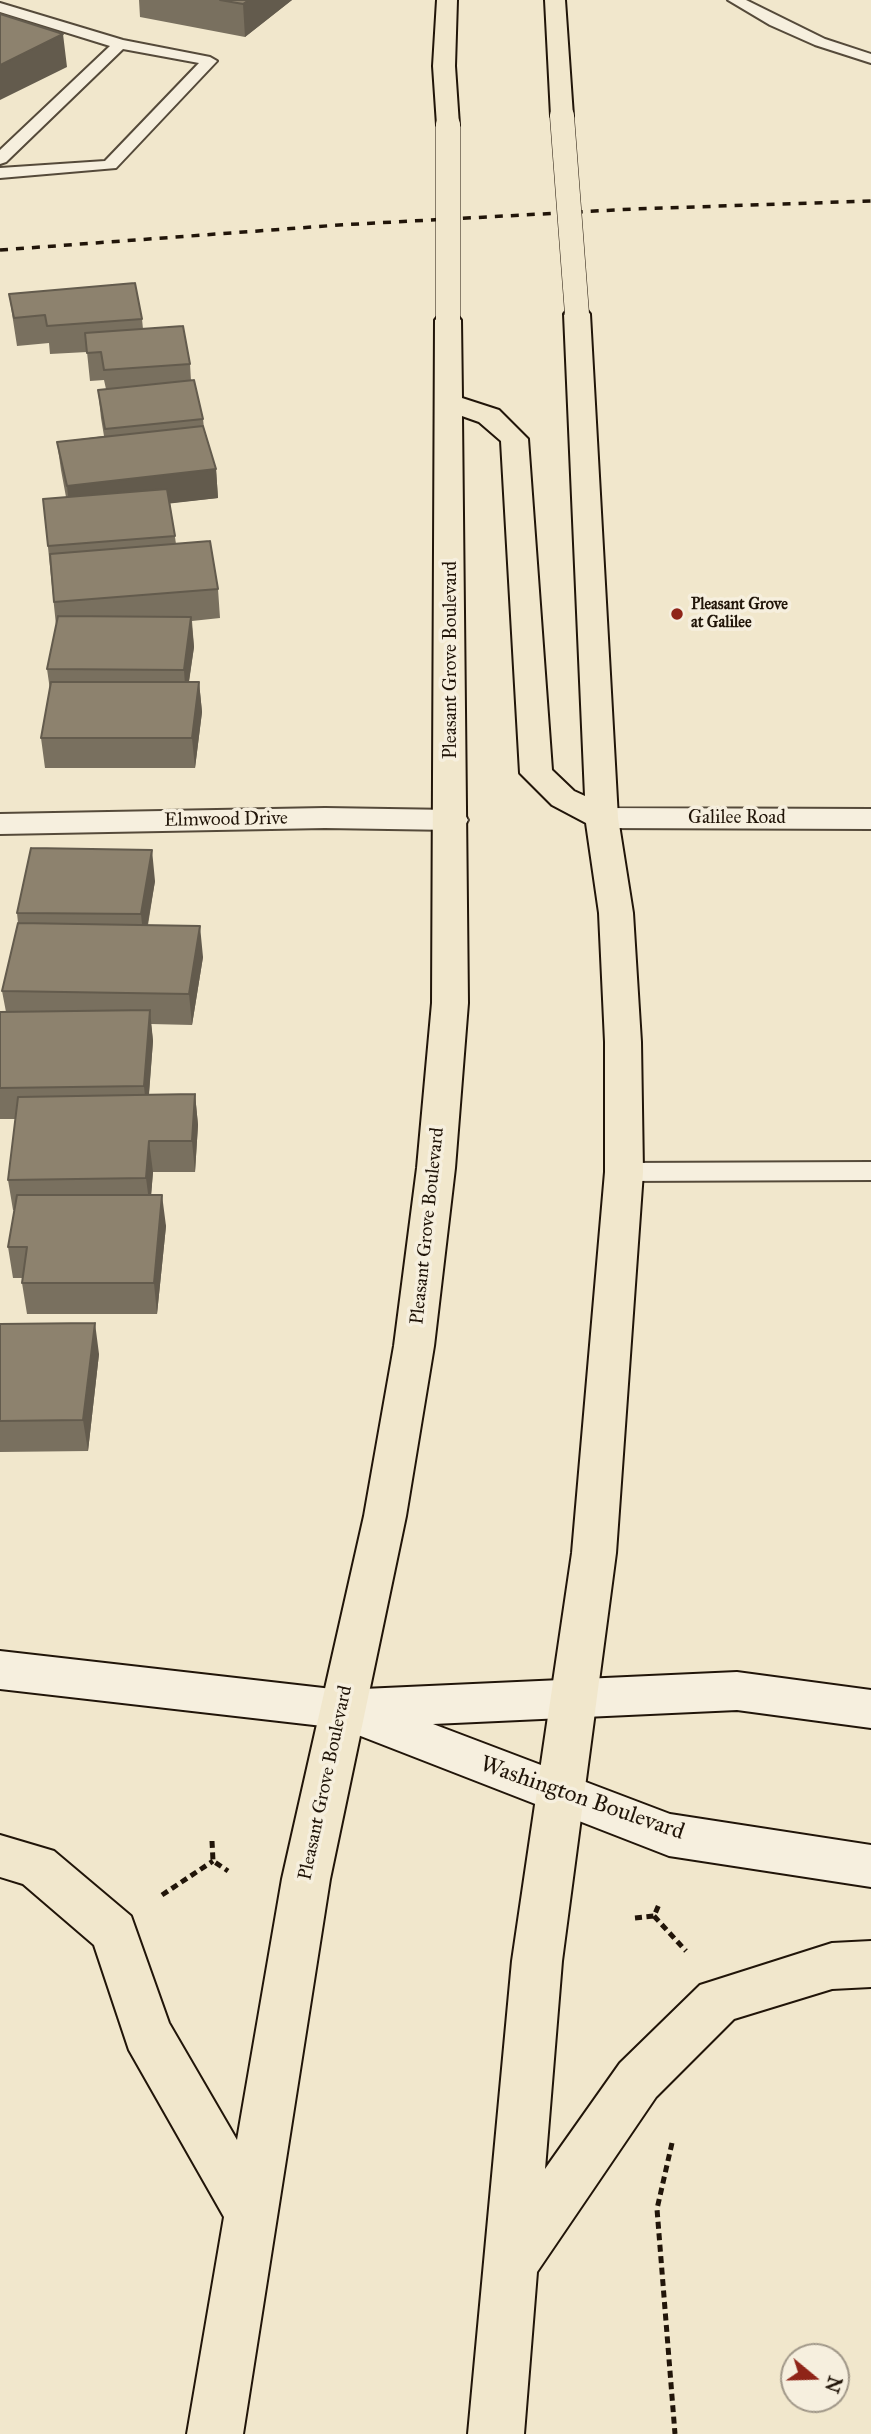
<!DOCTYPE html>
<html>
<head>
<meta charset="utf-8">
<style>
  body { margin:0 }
  #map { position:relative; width:871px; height:2434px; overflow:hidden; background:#f1e7cc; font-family:"IM FELL Great Primer",serif }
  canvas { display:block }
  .north { position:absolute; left:780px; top:2343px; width:70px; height:70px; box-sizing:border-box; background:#f6efde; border:2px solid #a19889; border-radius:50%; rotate:109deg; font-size:19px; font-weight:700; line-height:28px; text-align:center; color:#211509 }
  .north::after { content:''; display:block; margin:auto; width:24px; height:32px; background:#8f2418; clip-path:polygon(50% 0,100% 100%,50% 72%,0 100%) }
</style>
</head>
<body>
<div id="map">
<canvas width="871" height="2434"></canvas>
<div class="north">N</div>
</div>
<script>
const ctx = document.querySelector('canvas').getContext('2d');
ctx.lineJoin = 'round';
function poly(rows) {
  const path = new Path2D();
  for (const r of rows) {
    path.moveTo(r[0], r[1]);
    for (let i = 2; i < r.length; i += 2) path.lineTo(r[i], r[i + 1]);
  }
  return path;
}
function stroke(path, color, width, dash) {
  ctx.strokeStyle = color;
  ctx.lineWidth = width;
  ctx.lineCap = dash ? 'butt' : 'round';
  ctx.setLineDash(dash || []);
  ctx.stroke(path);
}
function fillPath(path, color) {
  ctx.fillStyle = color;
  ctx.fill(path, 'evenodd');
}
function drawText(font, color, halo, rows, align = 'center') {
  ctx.font = font + ' "IM FELL Great Primer",serif';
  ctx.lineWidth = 7;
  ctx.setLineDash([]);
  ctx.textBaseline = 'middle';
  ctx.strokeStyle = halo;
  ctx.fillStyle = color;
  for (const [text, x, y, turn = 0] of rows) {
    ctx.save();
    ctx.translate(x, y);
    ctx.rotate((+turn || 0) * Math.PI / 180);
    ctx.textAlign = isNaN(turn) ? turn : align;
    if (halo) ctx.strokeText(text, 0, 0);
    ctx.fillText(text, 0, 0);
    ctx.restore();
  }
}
const path = poly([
  [212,1841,213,1861,228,1871],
  [162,1895,213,1861],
  [654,1916,686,1951],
  [635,1918,654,1916,660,1902],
  [672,2143,657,2209,675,2434]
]);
const lane = poly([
  [728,0,746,0,825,39,871,54,871,63,815,45,770,25,728,0],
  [0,3,123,40,210,57,217,61,116,168,0,178,0,168,105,161,199,63,123,49,6,162,0,164,0,150,110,46,0,12,0,3],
  [871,1162,871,1180,624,1181,615,1178,611,1172,615,1166,624,1163,871,1162]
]);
const street = poly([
  [325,808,452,810,464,813,468,820,464,827,452,830,325,828,0,834,0,814,325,808],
  [602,808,871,809,871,829,602,828,590,825,586,818,590,811,602,808]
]);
const secondary = poly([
  [0,1651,341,1690,737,1672,871,1690,871,1728,737,1710,433,1724,670,1814,871,1845,871,1887,669,1856,340,1728,0,1689,0,1651]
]);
const primary = poly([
  [437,0,457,0,455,66,459,125,456,130,448,132,440,130,437,125,433,66,437,0],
  [545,0,565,0,573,116,570,121,562,123,554,121,551,116,545,0],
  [577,306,586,309,590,314,618,818,633,913,641,1042,643,1172,616,1553,562,1961,545,2169,620,2063,700,1985,832,1943,871,1941,871,1987,832,1989,734,2019,656,2097,537,2272,524,2434,468,2434,512,1961,572,1553,605,1172,605,1042,599,913,586,823,552,805,520,773,501,441,479,422,462,416,468,1003,455,1168,434,1346,406,1516,330,1879,243,2434,187,2434,224,2217,129,2050,94,1945,23,1884,0,1877,0,1835,54,1851,131,1916,169,2023,237,2140,282,1879,364,1516,394,1346,417,1168,432,1003,435,320,439,315,448,312,457,315,461,320,462,398,499,410,528,439,552,770,574,791,585,796,564,314,568,309,577,306]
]);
const rail = poly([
  [0,250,339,225,633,209,871,201]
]);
const primaryBridge = poly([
  [562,116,577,314],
  [448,125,448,320]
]);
const wall = poly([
  [139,0,292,0,245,37,140,17],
  [9,294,142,319,143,329,190,364,191,381,203,419,204,428,216,469,218,498,170,503,176,544,218,589,220,618,192,621,194,647,189,682,199,682,202,712,195,768,45,768,41,738,50,690,47,669,56,625,43,499,66,497,61,470,57,442,104,436,101,418,98,390,106,389,104,380,90,381,87,352,50,354,49,343,17,346],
  [155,881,148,925,203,957,192,1025,151,1024,153,1041,149,1095,195,1094,198,1125,195,1172,153,1172,151,1195,166,1226,157,1314,27,1314,22,1283,23,1278,13,1278,8,1247,14,1210,13,1210,8,1180,16,1119,0,1119,0,1012,6,1012,2,991,18,923,17,913],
  [0,1324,99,1354,88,1451,0,1452]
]);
const shadedWall = poly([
  [249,0,292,0,245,37,243,4],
  [63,34,67,67,0,100,0,65],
  [216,469,218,498,70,515,67,486],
  [191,617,194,647,186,700,184,670],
  [199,682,202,712,195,768,192,738],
  [152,850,155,881,144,945,141,914],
  [200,926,203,957,192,1025,189,994],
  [150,1010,153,1041,147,1117,144,1086],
  [195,1094,198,1125,195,1172,192,1141],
  [149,1141,153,1172,150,1209,146,1178],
  [162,1195,166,1226,157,1314,154,1283],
  [95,1323,99,1354,88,1451,83,1420]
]);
const building = poly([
  [220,0,249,0,243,4,220,0],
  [0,14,63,34,0,65,0,14],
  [135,283,142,319,47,326,45,315,14,318,9,294,135,283],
  [183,326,190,364,104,370,101,352,87,353,85,333,183,326],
  [194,380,203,419,105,429,98,390,194,380],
  [203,426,216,469,67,486,57,442,203,426],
  [167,489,175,536,48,546,43,499,167,489],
  [210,541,218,589,54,602,50,554,210,541],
  [58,616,191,617,184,670,47,669,58,616],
  [51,682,199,682,192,738,41,738,51,682],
  [31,848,152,850,141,914,17,913,31,848],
  [18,923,200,926,189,994,2,991,18,923],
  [150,1010,144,1086,0,1088,0,1012,150,1010],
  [195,1094,192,1141,149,1141,146,1178,8,1180,18,1097,195,1094],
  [17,1195,162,1195,154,1283,22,1283,27,1247,8,1247,17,1195],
  [95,1323,83,1420,0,1421,0,1324,95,1323]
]);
const markers = [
  [677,614,7,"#8f2418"]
];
const farPoinames = [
  ["Pleasant Grove",691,605],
  ["at Galilee",691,623]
];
const streetNames = [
  ["Pleasant Grove Boulevard",451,660,-90],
  ["Galilee Road",737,818],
  ["Elmwood Drive",226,820,-1],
  ["Pleasant Grove Boulevard",428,1226,-84],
  ["Pleasant Grove Boulevard",326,1783,-78]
];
const nearStreetnames = [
  ["Washington Boulevard",582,1799,19]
];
stroke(lane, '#554a3a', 4);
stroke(street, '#554a3a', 4);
stroke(secondary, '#211509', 4);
stroke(primary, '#211509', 4);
stroke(path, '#211509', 5, [7, 4.5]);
fillPath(lane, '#f6efde');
fillPath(street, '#f6efde');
fillPath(secondary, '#f6efde');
fillPath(primary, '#f1e7cc');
stroke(rail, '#211509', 3.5, [8, 8]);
stroke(primaryBridge, '#211509', 25, []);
stroke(primaryBridge, '#f1e7cc', 24);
fillPath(wall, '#79705f');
fillPath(shadedWall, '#635b4d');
fillPath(building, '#8d826e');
stroke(building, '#635b4d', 2);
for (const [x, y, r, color] of markers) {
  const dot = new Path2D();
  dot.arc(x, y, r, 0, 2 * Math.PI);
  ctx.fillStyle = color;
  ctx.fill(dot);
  stroke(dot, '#f6efde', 2.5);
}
drawText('bold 16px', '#211509', '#f6efde', farPoinames, 'left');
drawText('19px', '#211509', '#f6efde', streetNames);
drawText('23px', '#211509', '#f6efde', nearStreetnames);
</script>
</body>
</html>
